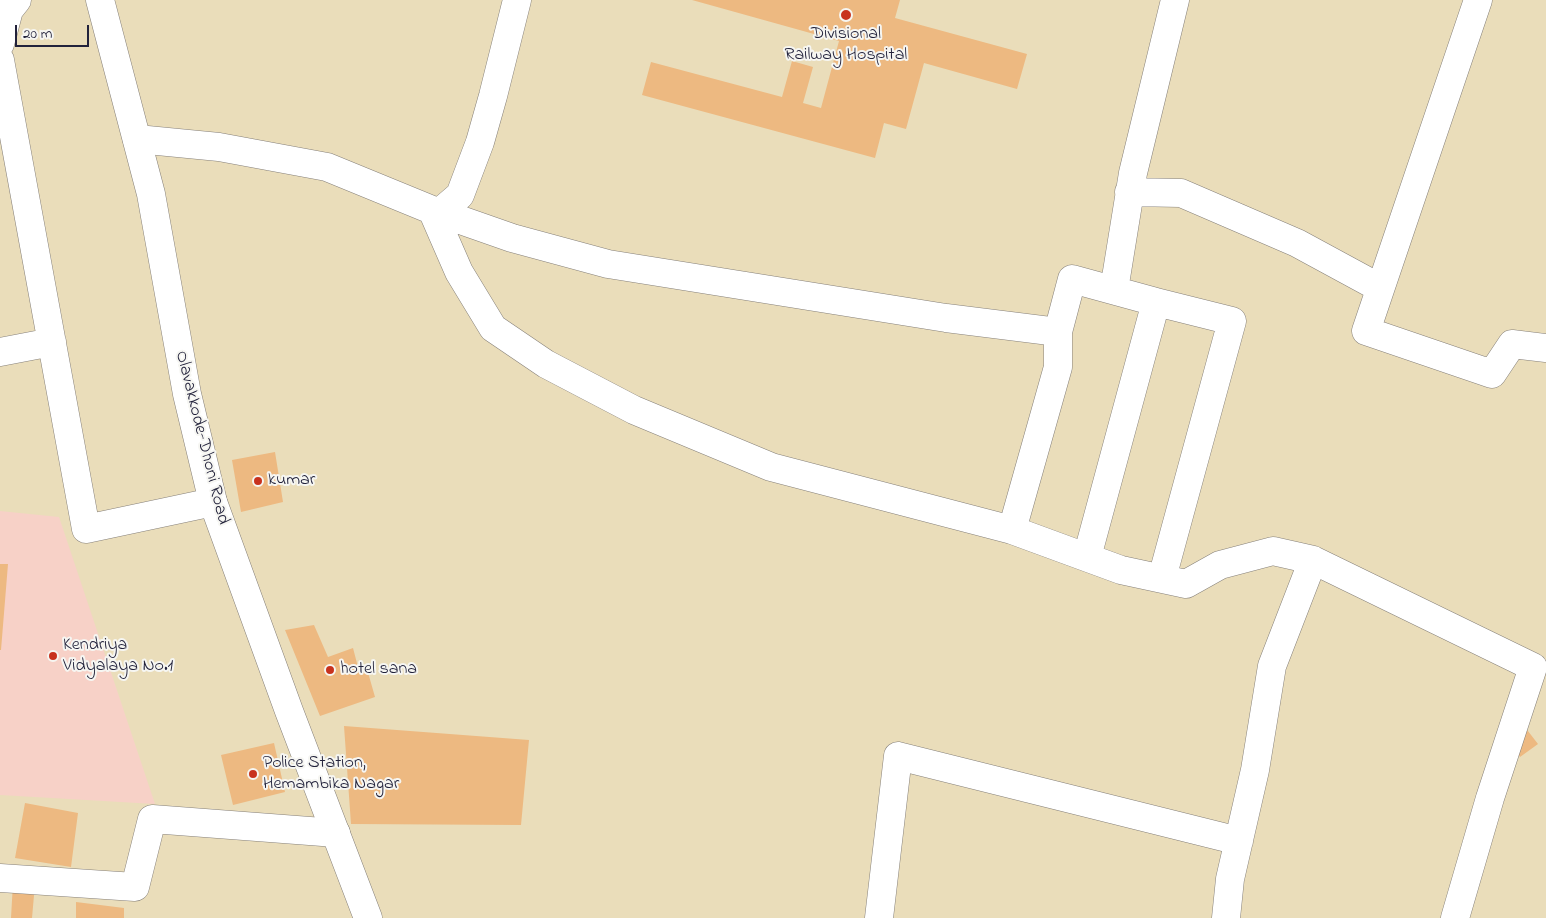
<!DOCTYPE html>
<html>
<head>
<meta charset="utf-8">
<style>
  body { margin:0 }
  #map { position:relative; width:1546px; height:918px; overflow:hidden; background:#eaddba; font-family:"Indie Flower",sans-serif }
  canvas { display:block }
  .scale { position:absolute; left:15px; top:25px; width:74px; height:22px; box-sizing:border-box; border:2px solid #22223b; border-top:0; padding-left:6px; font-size:15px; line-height:18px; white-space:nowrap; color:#22223b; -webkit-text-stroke:4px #f6f6f2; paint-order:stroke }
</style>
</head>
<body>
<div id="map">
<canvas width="1546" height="918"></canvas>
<div class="scale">20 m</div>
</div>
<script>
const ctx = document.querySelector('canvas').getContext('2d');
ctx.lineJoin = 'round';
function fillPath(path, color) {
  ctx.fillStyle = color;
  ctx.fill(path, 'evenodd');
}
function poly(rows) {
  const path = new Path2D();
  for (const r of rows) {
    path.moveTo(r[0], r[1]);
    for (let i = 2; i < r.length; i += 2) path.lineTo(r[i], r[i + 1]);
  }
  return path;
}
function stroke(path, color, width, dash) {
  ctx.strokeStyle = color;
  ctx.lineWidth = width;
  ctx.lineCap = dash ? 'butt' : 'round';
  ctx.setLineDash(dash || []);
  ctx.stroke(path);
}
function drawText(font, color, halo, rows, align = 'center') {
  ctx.font = font + ' "Indie Flower",sans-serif';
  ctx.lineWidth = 4;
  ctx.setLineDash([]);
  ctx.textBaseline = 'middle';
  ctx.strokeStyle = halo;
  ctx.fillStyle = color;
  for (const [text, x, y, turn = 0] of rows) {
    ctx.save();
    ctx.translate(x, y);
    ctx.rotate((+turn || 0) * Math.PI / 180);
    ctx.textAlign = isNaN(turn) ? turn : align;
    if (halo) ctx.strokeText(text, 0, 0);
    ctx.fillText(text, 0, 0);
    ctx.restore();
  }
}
const built = poly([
  [0,511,59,517,155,804,0,795]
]);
const building = poly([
  [692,0,900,0,895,18,1027,54,1017,89,924,63,906,129,884,123,875,158,642,95,651,62,782,97,792,61,813,67,803,103,821,108,839,41],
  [275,452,283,502,241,512,232,460],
  [0,564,8,564,1,650,0,650],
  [314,625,328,657,353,648,359,671,367,669,375,697,320,716,285,630],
  [1521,722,1538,744,1520,757,1504,735],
  [344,726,529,740,521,825,351,824],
  [274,743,285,792,233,805,221,755],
  [25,803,78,813,71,867,15,858],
  [13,883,35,884,32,918,11,918],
  [76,902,124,908,124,918,76,918]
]);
const minor = poly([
  [1478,0,1366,331,1492,374,1512,344,1546,348],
  [0,44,9,10,17,0],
  [0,60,86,529,213,502],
  [137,139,219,147,327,167,432,210,459,272,493,328,546,364,634,410,771,467,1012,530,1121,570,1186,584,1220,565,1273,551,1313,560],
  [1129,192,1181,193,1297,243,1380,288],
  [432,210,512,238,608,264,946,318,1058,332,1058,367,1012,530],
  [439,213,460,195,480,142,493,96,517,0],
  [1114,290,1133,173,1175,0],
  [1058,332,1072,279,1156,302,1232,321,1162,578],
  [0,352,52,342],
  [1087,557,1156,302],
  [0,878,135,887,152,819,336,833],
  [879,918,898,756,1239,841],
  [1226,918,1230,879,1255,770,1272,666,1313,560,1533,667,1490,798,1455,918]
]);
const major = poly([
  [100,0,151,194,187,394,213,502,289,711,368,918]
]);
const markers = [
  [846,15,6,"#c8321e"],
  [258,481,5,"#c8321e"],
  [53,656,5,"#c8321e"],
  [330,670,5,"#c8321e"],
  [253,774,5,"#c8321e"]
];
const poiNames = [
  ["Divisional",846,35,"center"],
  ["Railway Hospital",846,56,"center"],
  ["kumar",268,481],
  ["Kendriya",63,646],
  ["Vidyalaya No.1",63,667],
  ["hotel sana",340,670],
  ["Police Station,",263,764],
  ["Hemambika Nagar",263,785]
];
const streetNames = [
  ["Olavakkode-Dhoni Road",201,438,76]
];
fillPath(built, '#f7d1c7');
fillPath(building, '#edb981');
stroke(minor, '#86807a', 29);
stroke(major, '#86807a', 29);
stroke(minor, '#fff', 28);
stroke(major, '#fff', 28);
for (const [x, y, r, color] of markers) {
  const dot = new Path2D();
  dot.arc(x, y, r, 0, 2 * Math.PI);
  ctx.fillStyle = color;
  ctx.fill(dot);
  stroke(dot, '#f6f6f2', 2);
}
drawText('18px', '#22223b', '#f6f6f2', poiNames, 'left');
drawText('18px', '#22223b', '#f6f6f2', streetNames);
</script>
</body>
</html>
